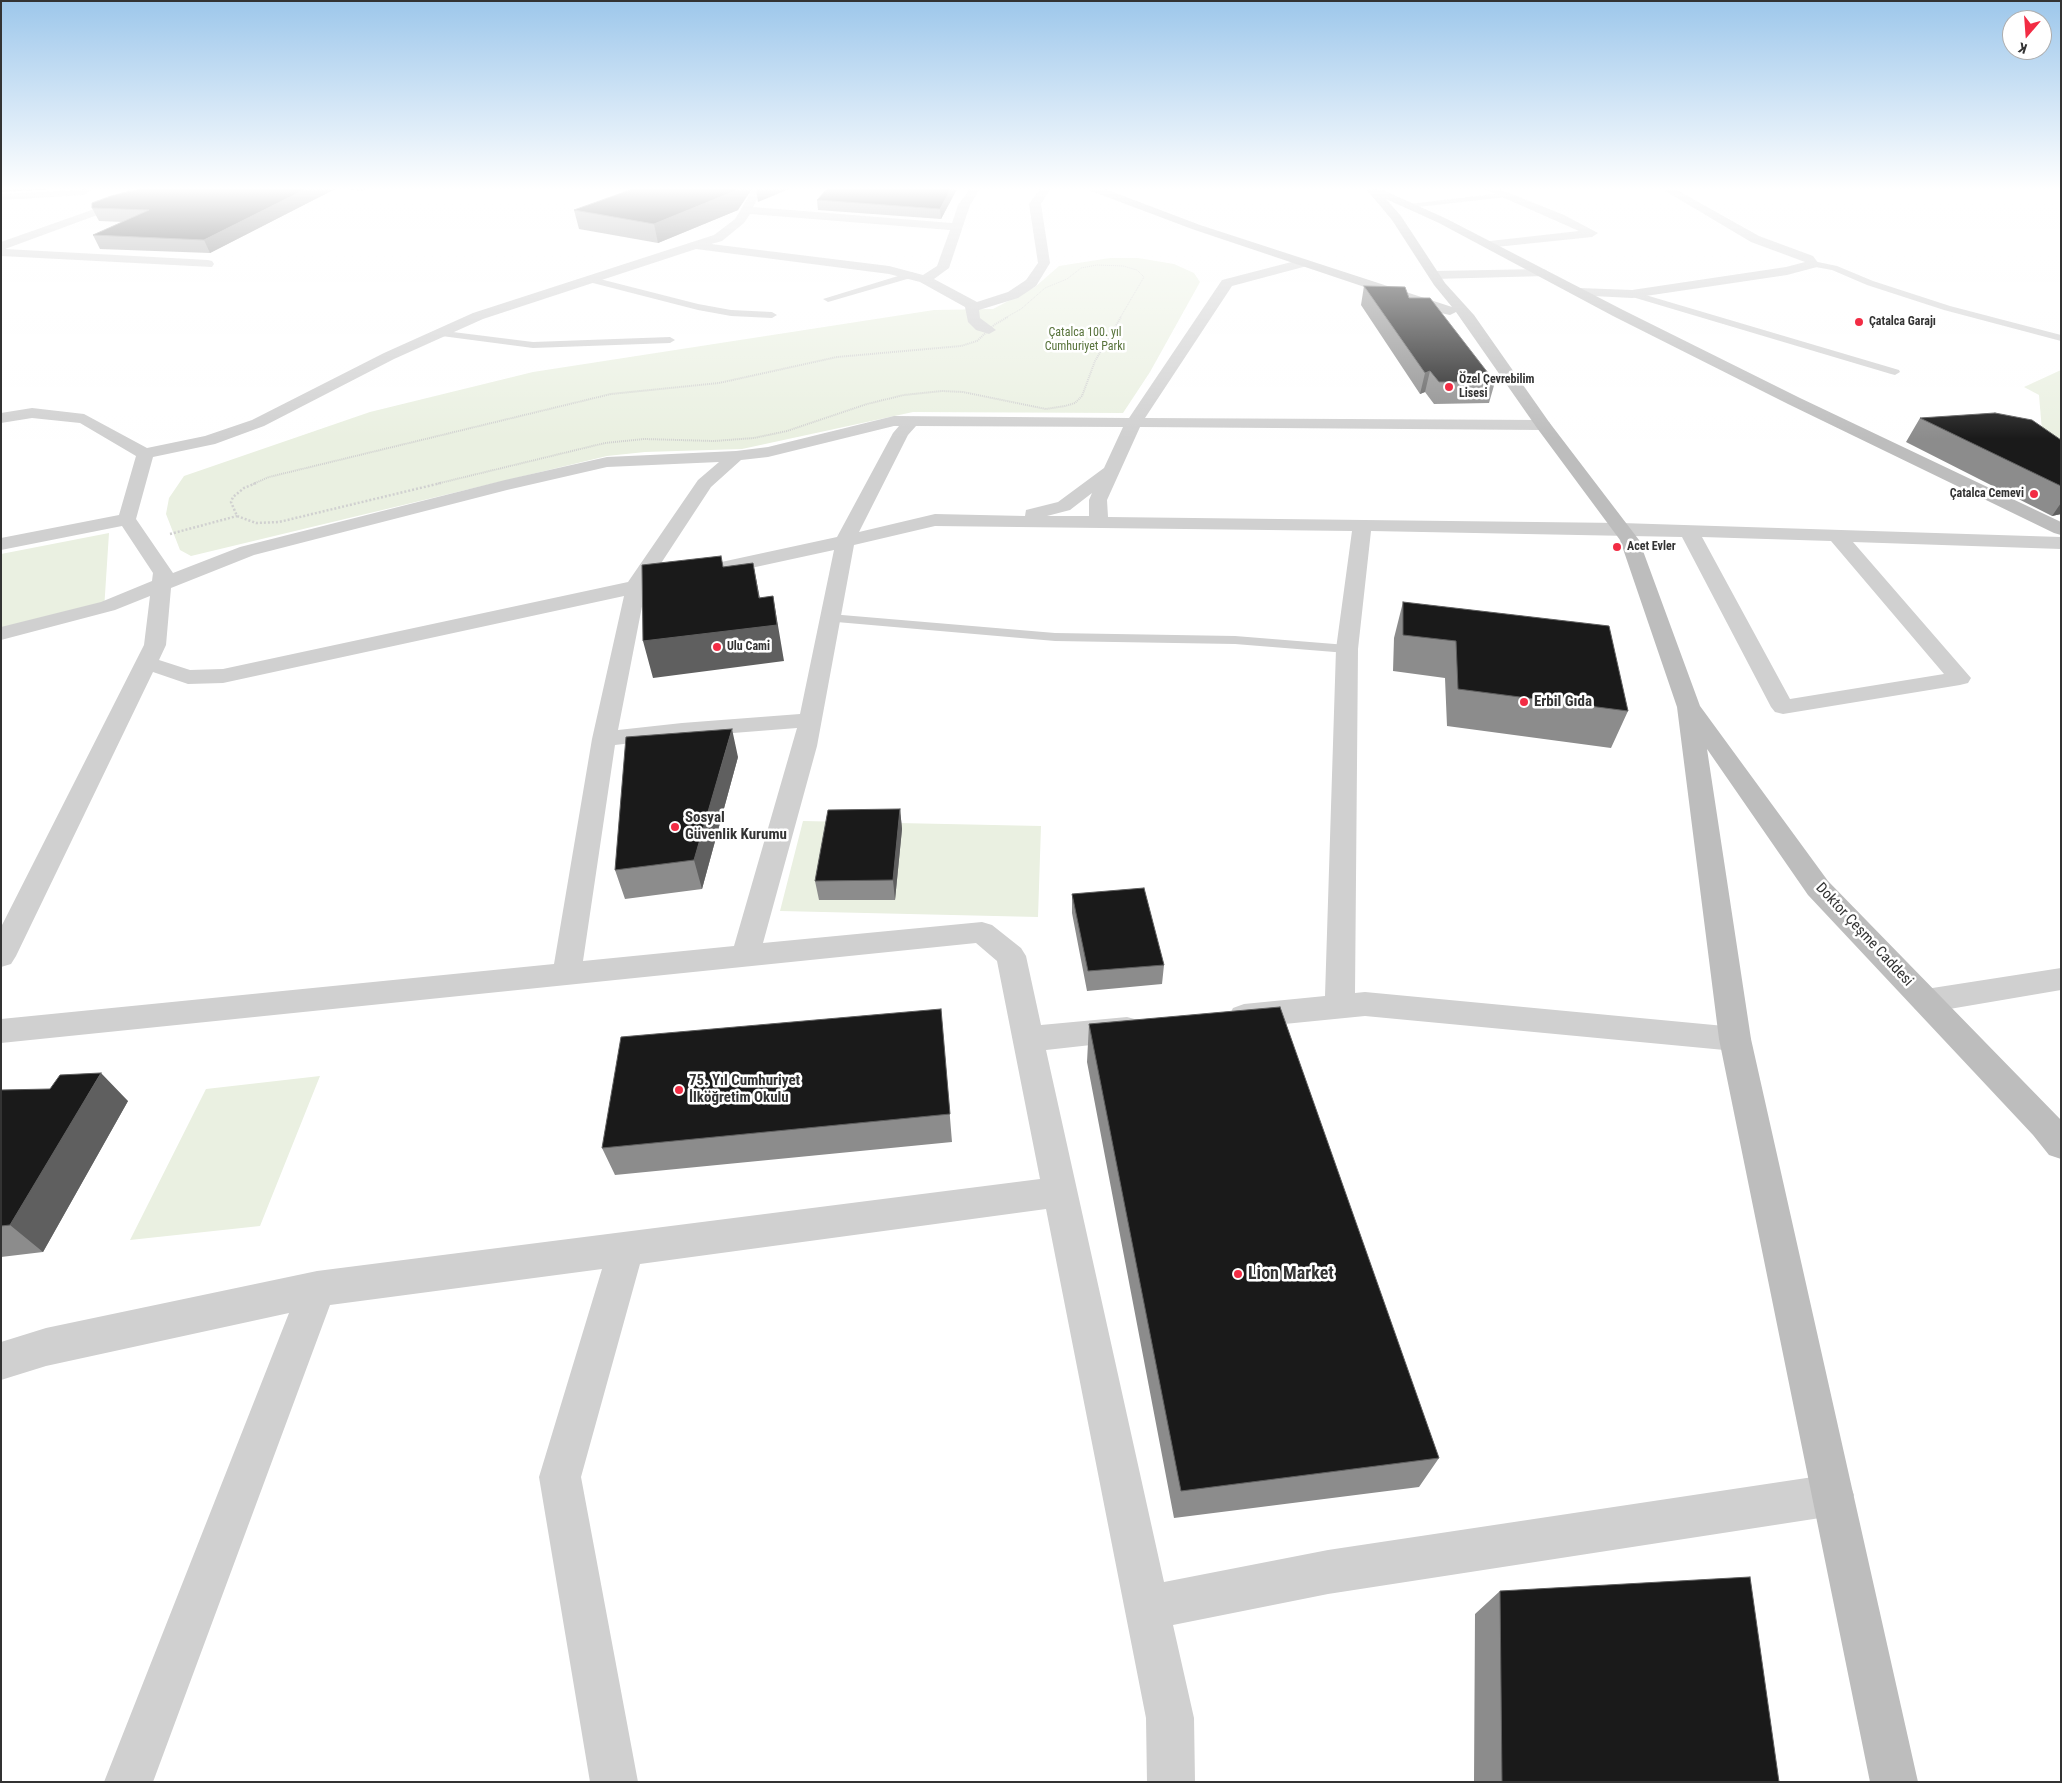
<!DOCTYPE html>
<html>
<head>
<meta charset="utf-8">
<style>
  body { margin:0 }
  #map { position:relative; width:2062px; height:1783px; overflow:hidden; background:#fff; font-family:"Roboto Condensed",sans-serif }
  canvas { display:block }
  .frame { position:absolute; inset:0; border:2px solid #333; pointer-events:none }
  .north { position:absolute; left:2002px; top:10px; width:50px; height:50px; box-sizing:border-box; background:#fff; border:1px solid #adadad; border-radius:50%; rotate:198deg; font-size:14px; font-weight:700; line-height:20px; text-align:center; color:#333 }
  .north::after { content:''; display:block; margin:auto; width:18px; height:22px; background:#f22c44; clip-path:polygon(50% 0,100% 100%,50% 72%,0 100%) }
</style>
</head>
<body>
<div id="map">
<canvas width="2062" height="1783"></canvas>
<div class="frame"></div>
<div class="north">K</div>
</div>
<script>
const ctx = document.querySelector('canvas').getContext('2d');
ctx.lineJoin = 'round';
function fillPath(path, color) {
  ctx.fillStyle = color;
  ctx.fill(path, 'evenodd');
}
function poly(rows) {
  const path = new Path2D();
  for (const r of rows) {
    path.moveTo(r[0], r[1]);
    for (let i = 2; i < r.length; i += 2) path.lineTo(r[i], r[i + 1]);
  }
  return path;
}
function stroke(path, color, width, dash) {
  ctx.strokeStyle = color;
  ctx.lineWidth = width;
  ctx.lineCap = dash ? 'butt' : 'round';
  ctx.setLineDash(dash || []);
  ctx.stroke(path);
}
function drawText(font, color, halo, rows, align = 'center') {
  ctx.font = font + ' "Roboto Condensed",sans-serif';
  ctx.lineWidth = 5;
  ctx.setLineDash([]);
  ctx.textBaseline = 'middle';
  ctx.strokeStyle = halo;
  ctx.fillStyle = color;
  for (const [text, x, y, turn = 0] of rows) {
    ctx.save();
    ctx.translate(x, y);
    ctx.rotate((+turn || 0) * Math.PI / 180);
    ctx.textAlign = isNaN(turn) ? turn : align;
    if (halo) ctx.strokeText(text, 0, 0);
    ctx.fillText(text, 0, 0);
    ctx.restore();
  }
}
const green = poly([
  [1110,258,1138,258,1174,264,1194,273,1200,282,1150,372,1123,413,913,412,742,449,645,452,607,456,191,556,180,550,166,514,169,498,184,476,370,412,533,372,934,310,993,309,1035,287,1059,266],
  [2061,370,2061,455,2043,443,2039,395,2024,387],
  [109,533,104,610,1,633,1,554],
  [803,821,1041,826,1038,917,780,911],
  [320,1076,260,1226,130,1240,206,1089]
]);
const pathFar2 = poly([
  [1005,318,1021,309,1045,288,1067,279,1081,268,1097,265,1123,266,1137,270,1144,277,1120,318]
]);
const pathFar1 = poly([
  [253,484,269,477,611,394,719,383,837,357,961,346,977,341,994,325,1008,317],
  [436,484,605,443,644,439,714,441,754,438,787,431,867,404,904,395,942,391,963,392,1046,409,1065,406,1075,403,1082,396,1095,361,1121,317]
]);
const path = poly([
  [256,483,244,488,233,497,231,502,237,516,256,523,279,522,441,483],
  [170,534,237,516]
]);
const lane = poly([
  [1503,193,1506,193,1506,197,1409,208,1405,206,1409,204,1503,193],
  [1813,261,1837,266,1873,281,1950,306,2061,335,2061,341,1944,310,1867,285,1832,270,1810,266,1810,262,1813,261],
  [911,272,914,273,914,277,828,302,823,299,911,272],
  [592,277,698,304,731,310,772,312,777,315,772,318,731,316,698,310,589,282,589,278,592,277],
  [1632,291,1899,370,1900,372,1895,375,1891,374,1629,296,1628,294,1632,291],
  [437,330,533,342,670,337,675,340,670,343,533,348,434,335,432,333,437,330],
  [830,614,1055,633,1235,636,1347,645,1352,646,1354,649,1352,652,1347,653,1235,644,1055,641,825,621,823,618,825,615,830,614]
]);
const street = poly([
  [94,189,84,195,1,200,1,194,94,189],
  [130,189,142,189,111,210,5,249,208,260,212,261,214,264,212,267,1,256,1,242,103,206,130,189],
  [753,189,763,189,753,207,952,223,958,205,970,189,980,189,970,205,949,268,934,279,977,302,1008,292,1026,280,1038,263,1029,204,1040,189,1050,189,1041,204,1050,263,1036,286,1018,298,979,310,980,318,996,330,989,334,976,330,968,322,965,307,920,282,889,274,696,249,483,319,394,359,264,426,215,444,153,457,136,519,173,573,240,547,505,480,607,457,736,451,768,447,894,416,1129,418,1222,280,1303,259,1309,263,1307,266,1232,286,1145,418,1543,420,1549,422,1551,425,1549,428,1543,430,1140,427,1107,500,1108,517,1621,523,2061,537,2061,549,1853,542,1971,678,1968,683,1960,685,1783,714,1775,712,1771,707,1682,537,1371,531,1358,649,1355,993,1365,992,1735,1027,1746,1030,1751,1039,1746,1048,1735,1051,1365,1016,1244,1028,1233,1024,1229,1016,1233,1008,1244,1004,1325,996,1336,649,1352,531,935,526,854,545,817,746,763,943,982,922,992,925,1021,948,1026,956,1041,1025,1127,1017,1138,1020,1142,1029,1138,1038,1127,1041,1046,1050,1164,1582,1328,1550,1833,1474,1848,1480,1854,1495,1848,1510,1833,1516,1328,1594,1173,1625,1194,1718,1195,1782,1147,1782,1146,1718,1046,1209,640,1264,581,1477,638,1782,590,1782,539,1477,602,1269,330,1305,153,1782,104,1782,289,1313,46,1366,1,1380,1,1342,46,1328,317,1271,1040,1179,997,961,976,943,1,1043,1,1019,554,964,592,739,624,596,223,683,188,684,153,672,16,956,11,964,1,967,1,927,144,645,150,596,115,610,1,640,1,627,101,602,152,581,153,573,122,526,1,550,1,538,119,515,136,456,80,423,32,418,1,423,1,413,32,408,84,414,147,448,205,436,252,420,384,353,473,313,714,235,735,219,753,189],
  [750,214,950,230,937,266,923,275,889,266,711,244,722,241,744,223,750,214],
  [894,426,899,426,893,433,837,537,652,577,711,487,741,460,768,457,894,426],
  [916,426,1123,427,1104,468,1058,502,1026,510,1025,516,935,514,859,532,908,435,916,426],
  [719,462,698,480,628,582,223,669,190,670,159,660,166,645,171,588,254,555,507,490,607,467,719,462],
  [1092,493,1089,500,1089,516,1047,516,1070,510,1092,493],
  [1702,537,1831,541,1944,674,1790,699,1702,537],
  [834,550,800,714,682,723,618,730,645,591,834,550],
  [797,728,734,946,583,961,615,745,682,737,797,728],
  [1484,189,1499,189,1564,215,1598,233,1592,237,1486,248,1484,245,1486,242,1490,241,1579,231,1484,189],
  [1662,189,1675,189,1759,236,1813,256,1819,264,1817,267,1787,275,1632,298,1574,295,1572,292,1574,289,1579,288,1632,290,1786,267,1805,262,1751,242,1662,189],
  [1542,269,1546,270,1548,273,1546,276,1434,279,1428,275,1434,271,1542,269],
  [2061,968,2061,990,1926,1013,1915,1009,1911,1001,1915,993,1926,989,2061,968]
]);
const secondary = poly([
  [1090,189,1105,189,1200,225,1452,307,1434,285,1392,220,1366,189,1383,190,1447,219,1623,310,1800,398,2061,522,2061,535,2054,533,1788,404,1613,316,1439,223,1386,199,1401,216,1445,283,1474,315,1549,422,1639,540,1700,706,1828,881,2061,1120,2061,1159,2049,1155,2033,1135,1808,895,1707,749,1751,1039,1918,1782,1870,1782,1719,1039,1677,707,1620,540,1537,428,1456,312,1450,315,1445,314,1192,229,1091,191,1090,189]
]);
const wall = poly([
  [139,189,335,189,210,253,100,249,93,235,123,222,99,221,92,208],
  [349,189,365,189,363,191],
  [957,189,941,219,818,210,817,200],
  [574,210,738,210,658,243,579,229],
  [1364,286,1409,298,1495,382,1489,403,1434,404,1425,392,1420,394,1361,305],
  [1920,418,2061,440,2061,514,2052,516,1906,442],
  [1403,602,1628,711,1611,748,1447,726,1445,678,1393,671,1394,638],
  [738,757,702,889,625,899,615,870],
  [900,809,902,829,895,900,819,900,815,881],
  [1072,894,1164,965,1162,984,1087,991,1072,913],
  [941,1009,952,1142,615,1175,602,1148],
  [1089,1024,1439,1458,1419,1487,1174,1518,1087,1062],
  [1,1090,128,1101,43,1252,1,1257],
  [1500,1591,1779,1782,1474,1782,1475,1614]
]);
const shadedWall = poly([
  [1,189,51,189,1,192],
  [306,189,335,189,210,253,204,240],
  [737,189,752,189,738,210,658,243,654,224],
  [756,189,789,189,758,202],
  [951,189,957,189,941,219,940,209],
  [1430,371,1425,392,1420,394,1425,373],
  [2061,503,2061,514,2052,516],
  [753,563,760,599,773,596,784,661,653,678,643,641,759,598],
  [732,729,738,757,702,889,694,860],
  [900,809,902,829,895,900,893,880],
  [101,1073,128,1101,43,1252,10,1225]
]);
const building = poly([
  [139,189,306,189,204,240,93,235,149,210,92,208,92,203,111,196,139,189],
  [633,189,737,189,735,191,654,224,574,210,633,189],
  [827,189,951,189,940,209,817,200,827,189],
  [1364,286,1405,287,1409,298,1430,298,1495,382,1439,382,1430,371,1425,373,1364,286],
  [1995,413,2032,420,2061,440,2061,486,1920,418,1995,413],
  [721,556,723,567,753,563,759,598,773,596,777,625,643,641,642,565,721,556],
  [1403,602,1609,626,1628,711,1458,689,1456,641,1403,635,1403,602],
  [732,729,694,860,615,870,626,737,732,729],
  [900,809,893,880,815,881,828,810,900,809],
  [1144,888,1164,965,1088,971,1072,894,1144,888],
  [1280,1007,1439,1458,1181,1491,1089,1024,1280,1007],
  [941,1009,950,1114,602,1148,621,1037,941,1009],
  [101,1073,10,1225,1,1226,1,1090,50,1089,60,1075,101,1073],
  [1750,1577,1779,1782,1502,1782,1500,1591,1750,1577]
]);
const markers = [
  [1859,322,5,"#f22c44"],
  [1449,387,5,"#f22c44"],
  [2034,494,5,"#f22c44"],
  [1617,547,5,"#f22c44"],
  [717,647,5,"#f22c44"],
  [1524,702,5,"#f22c44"],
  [675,827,5,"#f22c44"],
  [679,1090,5,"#f22c44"],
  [1238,1274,5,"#f22c44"]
];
const farPoinames = [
  ["Çatalca Garajı",1869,322],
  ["Özel Çevrebilim",1459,380],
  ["Lisesi",1459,394],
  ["Çatalca Cemevi",2024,494,"right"],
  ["Acet Evler",1627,547],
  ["Ulu Cami",727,647]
];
const farParknames = [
  ["Çatalca 100. yıl",1085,333],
  ["Cumhuriyet Parkı",1085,347]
];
const poiNames = [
  ["Erbil Gıda",1534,702],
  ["Sosyal",685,818],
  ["Güvenlik Kurumu",685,835],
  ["75. Yıl Cumhuriyet",689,1081],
  ["İlköğretim Okulu",689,1098]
];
const streetNames = [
  ["Doktor Çeşme Caddesi",1864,935,47]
];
const nearPoinames = [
  ["Lion Market",1248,1274]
];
fillPath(green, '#eaf0e1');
stroke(pathFar2, '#d0d0d0', 1, [1, 1]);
stroke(pathFar1, '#d0d0d0', 2, [1, 1]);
stroke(path, '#d0d0d0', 2.5, [2, 2]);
fillPath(lane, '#d0d0d0');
fillPath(street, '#d0d0d0');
fillPath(secondary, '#bdbdbd');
fillPath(wall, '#8c8c8c');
fillPath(shadedWall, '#5f5f5f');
fillPath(building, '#1a1a1a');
stroke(building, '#5f5f5f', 1);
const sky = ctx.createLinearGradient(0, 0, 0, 439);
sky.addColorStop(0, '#9dc7eb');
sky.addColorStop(0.43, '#fff');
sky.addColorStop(1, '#ffffff00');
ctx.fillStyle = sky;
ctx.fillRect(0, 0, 2062, 439);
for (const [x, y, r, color] of markers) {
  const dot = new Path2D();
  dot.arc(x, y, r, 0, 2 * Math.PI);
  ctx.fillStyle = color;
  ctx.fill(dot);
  stroke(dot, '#fff', 2);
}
drawText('bold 12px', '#333', '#fff', farPoinames, 'left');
drawText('12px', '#58733b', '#fff', farParknames);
drawText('bold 15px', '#333', '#fff', poiNames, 'left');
drawText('15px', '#333', '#fff', streetNames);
drawText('bold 18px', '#333', '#fff', nearPoinames, 'left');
</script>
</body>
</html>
